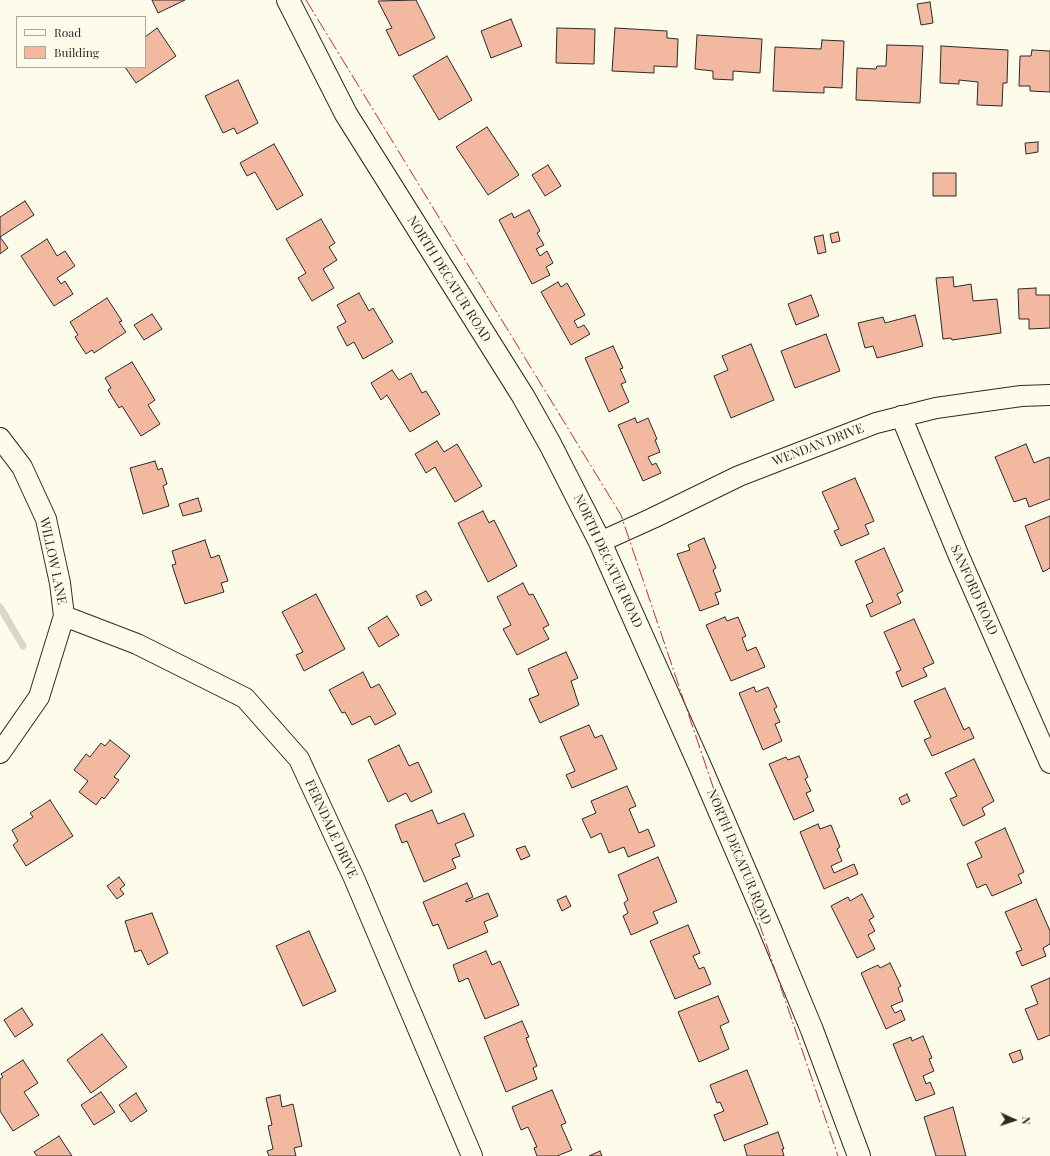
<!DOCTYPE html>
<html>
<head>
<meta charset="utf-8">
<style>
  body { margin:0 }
  #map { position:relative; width:1050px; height:1156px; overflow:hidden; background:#fdfbea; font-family:"Playfair Display",serif }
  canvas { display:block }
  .legend { position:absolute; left:16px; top:16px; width:130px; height:52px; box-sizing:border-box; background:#fdfbea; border:1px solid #a9a89e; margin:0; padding:5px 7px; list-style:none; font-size:12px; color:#2b2b2b }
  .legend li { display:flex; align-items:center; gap:8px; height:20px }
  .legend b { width:20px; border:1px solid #a9a89e }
  .north { position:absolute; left:994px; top:1100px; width:40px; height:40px; -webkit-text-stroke:3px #fdfbea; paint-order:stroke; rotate:93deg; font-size:11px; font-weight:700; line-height:16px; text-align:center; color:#2b2b2b }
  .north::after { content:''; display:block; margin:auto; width:14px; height:18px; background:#2b2b2b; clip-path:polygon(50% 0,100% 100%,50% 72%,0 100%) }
</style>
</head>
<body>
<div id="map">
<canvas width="1050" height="1156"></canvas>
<ul class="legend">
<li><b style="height:5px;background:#fdfbea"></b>Road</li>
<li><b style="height:11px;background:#f2b8a0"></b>Building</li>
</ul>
<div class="north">N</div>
</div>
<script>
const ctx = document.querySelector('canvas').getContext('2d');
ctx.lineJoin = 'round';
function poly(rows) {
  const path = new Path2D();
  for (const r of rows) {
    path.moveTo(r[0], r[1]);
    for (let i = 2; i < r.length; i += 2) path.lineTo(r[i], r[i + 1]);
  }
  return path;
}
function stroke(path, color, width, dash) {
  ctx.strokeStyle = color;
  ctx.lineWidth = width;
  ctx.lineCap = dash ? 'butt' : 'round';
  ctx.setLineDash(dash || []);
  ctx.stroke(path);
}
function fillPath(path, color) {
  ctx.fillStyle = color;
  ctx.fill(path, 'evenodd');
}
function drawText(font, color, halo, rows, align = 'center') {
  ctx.font = font + ' "Playfair Display",serif';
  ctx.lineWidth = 3;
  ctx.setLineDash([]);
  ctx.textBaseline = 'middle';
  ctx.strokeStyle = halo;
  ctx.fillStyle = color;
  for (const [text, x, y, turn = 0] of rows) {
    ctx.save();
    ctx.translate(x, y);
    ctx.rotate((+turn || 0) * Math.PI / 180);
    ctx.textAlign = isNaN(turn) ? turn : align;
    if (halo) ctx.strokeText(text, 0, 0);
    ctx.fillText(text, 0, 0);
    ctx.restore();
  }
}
const stream = poly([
  [0,607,23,646]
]);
const building = poly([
  [152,0,185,0,158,13,152,0],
  [416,0,435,38,399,56,386,30,392,28,378,1,416,0],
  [930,2,933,23,921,25,917,4,930,2],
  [511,19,522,46,491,58,481,31,511,19],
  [157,28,176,56,136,83,125,67,145,67,145,37,157,28],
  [557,28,595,29,594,64,556,63,557,28],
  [615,28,667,31,667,38,678,39,677,67,654,66,654,73,612,71,615,28],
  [697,35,762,39,760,73,733,71,733,80,713,79,713,71,695,69,697,35],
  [822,40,844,41,842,88,824,87,824,93,773,91,775,47,821,49,822,40],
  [887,45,923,46,920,103,856,100,857,68,876,69,877,66,886,66,887,45],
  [941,46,1008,50,1007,83,1003,83,1002,106,977,105,978,82,959,80,959,84,940,83,941,46],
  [1032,50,1050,51,1050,92,1030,91,1030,86,1019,86,1020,56,1031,56,1032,50],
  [447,56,472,100,439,120,413,76,447,56],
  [238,80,258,123,237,134,234,128,223,133,205,96,238,80],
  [487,127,519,175,488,195,456,147,487,127],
  [1038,142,1038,152,1026,154,1025,143,1038,142],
  [274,144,303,195,277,210,255,172,247,176,240,163,274,144],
  [548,165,561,186,545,196,532,175,548,165],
  [933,173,956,173,956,196,933,196,933,173],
  [25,201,34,215,0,237,8,248,0,254,0,217,25,201],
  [529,210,540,231,537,233,544,245,536,249,540,256,547,251,553,263,546,267,550,275,532,284,499,220,512,213,514,218,529,210],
  [321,219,335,243,329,247,337,260,323,269,334,288,312,301,298,278,306,273,286,239,321,219],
  [838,232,840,241,832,243,830,234,838,232],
  [823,235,826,252,818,254,814,237,823,235],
  [47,239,57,256,65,251,75,266,57,278,61,284,65,281,73,294,54,306,21,256,47,239],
  [953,277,954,287,971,284,973,301,997,299,1001,333,952,340,951,338,943,339,936,278,953,277],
  [558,282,561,287,567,283,585,315,574,321,578,328,584,325,590,334,571,345,541,292,558,282],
  [1036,288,1036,295,1050,295,1050,328,1029,329,1029,319,1019,319,1018,289,1036,288],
  [359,293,369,311,373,308,393,342,363,359,354,342,347,346,337,327,346,322,337,305,359,293],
  [811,295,819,316,796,325,788,304,811,295],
  [107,298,122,321,119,322,126,332,94,353,92,350,86,354,75,337,78,335,70,322,107,298],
  [152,314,162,329,144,340,134,325,152,314],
  [915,315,923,346,877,358,873,346,865,348,858,323,883,317,885,323,915,315],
  [826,334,840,371,795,388,781,351,826,334],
  [751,344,774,400,731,418,714,376,728,370,722,356,751,344],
  [613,346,623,368,620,369,626,382,621,384,629,402,609,412,585,358,613,346],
  [132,362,155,400,148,405,160,424,141,436,122,406,119,408,108,390,111,388,105,378,132,362],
  [392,370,399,380,411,373,422,393,426,391,440,414,410,432,387,395,381,400,371,383,392,370],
  [635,418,637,423,648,418,657,439,655,440,660,452,648,457,652,465,656,463,661,473,643,481,618,425,635,418],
  [437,441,444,452,457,444,482,486,455,502,435,467,426,473,415,454,437,441],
  [1026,444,1034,463,1049,457,1050,459,1050,499,1029,507,1026,498,1014,502,995,457,1026,444],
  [155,461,158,470,162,468,167,484,163,486,169,506,143,514,130,468,155,461],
  [855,478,874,521,865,525,869,534,841,546,834,531,839,529,822,492,855,478],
  [198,498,202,511,183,516,179,504,198,498],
  [483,511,489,523,494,520,517,566,488,582,458,523,483,511],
  [1050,516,1050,568,1043,572,1025,526,1050,516],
  [704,538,716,568,713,570,721,591,715,593,719,604,700,611,677,554,690,550,688,545,704,538],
  [205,540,211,558,219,555,228,581,221,583,224,592,185,604,172,565,176,564,172,551,205,540],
  [884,548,903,591,897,594,901,603,871,617,866,605,873,602,855,561,884,548],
  [523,583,529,595,533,594,549,625,543,628,549,639,517,655,503,629,511,625,497,597,523,583],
  [426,591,432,600,421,606,416,596,426,591],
  [316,594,345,649,304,671,296,655,303,652,282,612,316,594],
  [387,616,399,635,379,647,368,628,387,616],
  [725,617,727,621,738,617,746,636,742,638,747,651,756,647,765,667,731,681,706,625,725,617],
  [914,619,934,663,923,668,927,676,902,687,896,672,901,670,884,632,914,619],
  [566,652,578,678,571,681,579,705,540,723,529,699,539,695,528,669,566,652],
  [363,672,371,688,379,684,396,714,375,725,370,716,352,725,345,712,342,713,329,690,363,672],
  [754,687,756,692,768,687,777,707,774,709,780,722,775,724,782,741,763,750,739,693,754,687],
  [945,688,964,730,969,727,974,738,932,756,924,740,931,737,914,701,945,688],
  [589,725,595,738,602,735,617,769,572,788,566,775,575,771,560,737,589,725],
  [110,740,130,756,114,777,119,780,104,799,102,797,96,805,79,792,88,781,74,770,86,754,90,757,101,743,105,746,110,740],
  [399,745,409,766,418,762,432,792,411,802,406,793,388,802,368,760,399,745],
  [799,756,808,777,805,779,811,791,806,793,814,811,794,820,769,764,786,757,788,760,799,756],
  [974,759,994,801,982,808,985,815,963,826,950,799,957,796,945,773,974,759],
  [627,786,636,806,629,809,639,833,648,829,655,846,628,857,624,847,609,853,601,833,591,838,582,819,596,813,591,801,627,786],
  [907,794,910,801,902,805,899,798,907,794],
  [50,800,73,836,26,866,13,845,18,841,12,830,33,817,30,813,50,800],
  [432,810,438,824,464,813,474,836,455,844,460,856,452,859,456,868,424,882,407,841,402,843,395,825,432,810],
  [818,824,820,829,831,825,840,847,837,849,842,861,831,866,834,873,854,864,858,874,824,889,800,832,818,824],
  [1005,828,1024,872,1018,875,1022,883,992,896,986,884,977,888,967,864,982,857,975,842,1005,828],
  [525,846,530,856,521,860,516,849,525,846],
  [658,857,677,902,653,912,658,923,631,935,623,916,628,913,624,903,628,900,618,875,658,857],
  [119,877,125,885,120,889,124,894,117,899,107,886,119,877],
  [467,883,473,897,466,900,466,902,488,893,498,916,484,922,488,932,448,949,438,924,433,926,423,902,467,883],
  [862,894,874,917,869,920,875,931,868,935,875,949,857,958,831,906,848,897,850,901,862,894],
  [566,896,571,906,562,911,557,900,566,896],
  [1036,899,1050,931,1050,944,1043,948,1046,956,1022,966,1016,952,1022,950,1005,912,1036,899],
  [152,913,168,953,148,965,141,950,135,952,125,921,152,913],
  [688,925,700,953,693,956,699,969,704,967,711,984,675,999,650,941,688,925],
  [309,931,336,991,303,1006,276,946,309,931],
  [486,951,492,965,500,961,519,1005,485,1019,468,978,459,982,453,965,486,951],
  [890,963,901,986,898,988,903,1001,891,1006,895,1013,901,1010,905,1020,886,1029,861,973,878,965,880,968,890,963],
  [1050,978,1050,1035,1038,1040,1025,1009,1038,1004,1031,986,1050,978],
  [718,996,729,1022,720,1026,729,1049,699,1062,678,1012,718,996],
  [22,1008,33,1025,15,1037,4,1020,22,1008],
  [522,1021,529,1037,526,1038,537,1066,533,1068,537,1079,506,1092,484,1037,522,1021],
  [102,1034,127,1067,91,1093,67,1060,102,1034],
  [923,1036,932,1058,929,1059,934,1071,923,1076,926,1084,930,1082,935,1094,916,1101,893,1044,911,1037,912,1041,923,1036],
  [1020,1050,1023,1059,1013,1063,1009,1054,1020,1050],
  [23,1060,38,1083,24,1092,39,1115,13,1131,0,1111,0,1079,3,1077,1,1074,23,1060],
  [747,1070,768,1124,724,1141,714,1115,724,1111,720,1102,717,1103,710,1085,747,1070],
  [552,1090,566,1123,561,1125,572,1150,557,1156,537,1156,534,1148,537,1147,528,1127,521,1130,512,1107,552,1090],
  [101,1092,115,1112,94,1125,81,1105,101,1092],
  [136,1093,147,1111,131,1122,119,1105,136,1093],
  [280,1095,282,1107,293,1104,302,1146,294,1148,296,1156,269,1156,267,1151,273,1149,268,1126,272,1125,266,1098,280,1095],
  [953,1107,966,1156,936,1156,924,1117,953,1107],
  [778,1132,784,1149,782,1149,784,1156,747,1156,744,1145,778,1132],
  [59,1136,72,1156,37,1156,34,1152,59,1136],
  [600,1151,602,1156,589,1156,600,1151]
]);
const street = poly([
  [901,416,958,554,1050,763],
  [0,438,22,467,46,519,60,583,64,616,39,697,0,753],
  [600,542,653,518,739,476,876,423,936,408,1021,396,1050,395],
  [64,616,137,644,245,698,299,759,354,878,472,1156]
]);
const secondary = poly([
  [288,0,346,114,523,396,550,444,600,542,700,766,768,924,812,1030,859,1156]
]);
const power = poly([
  [306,0,621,515,838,1156]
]);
const streetNames = [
  ["NORTH DECATUR ROAD",449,279,58],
  ["WENDAN DRIVE",818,445,-21],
  ["WILLOW LANE",53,561,78],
  ["NORTH DECATUR ROAD",608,561,65],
  ["SANFORD ROAD",974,590,66],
  ["FERNDALE DRIVE",331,829,65],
  ["NORTH DECATUR ROAD",739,857,67]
];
stroke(stream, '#d8d7c9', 7);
fillPath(building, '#f2b8a0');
stroke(building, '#2b2b2b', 1);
stroke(street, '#2b2b2b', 22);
stroke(secondary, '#2b2b2b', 24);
stroke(street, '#fdfbea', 20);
stroke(secondary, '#fdfbea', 22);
stroke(power, '#c62828', 1, [14, 3, 2, 3]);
drawText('13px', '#2b2b2b', '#fdfbea', streetNames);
</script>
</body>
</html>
